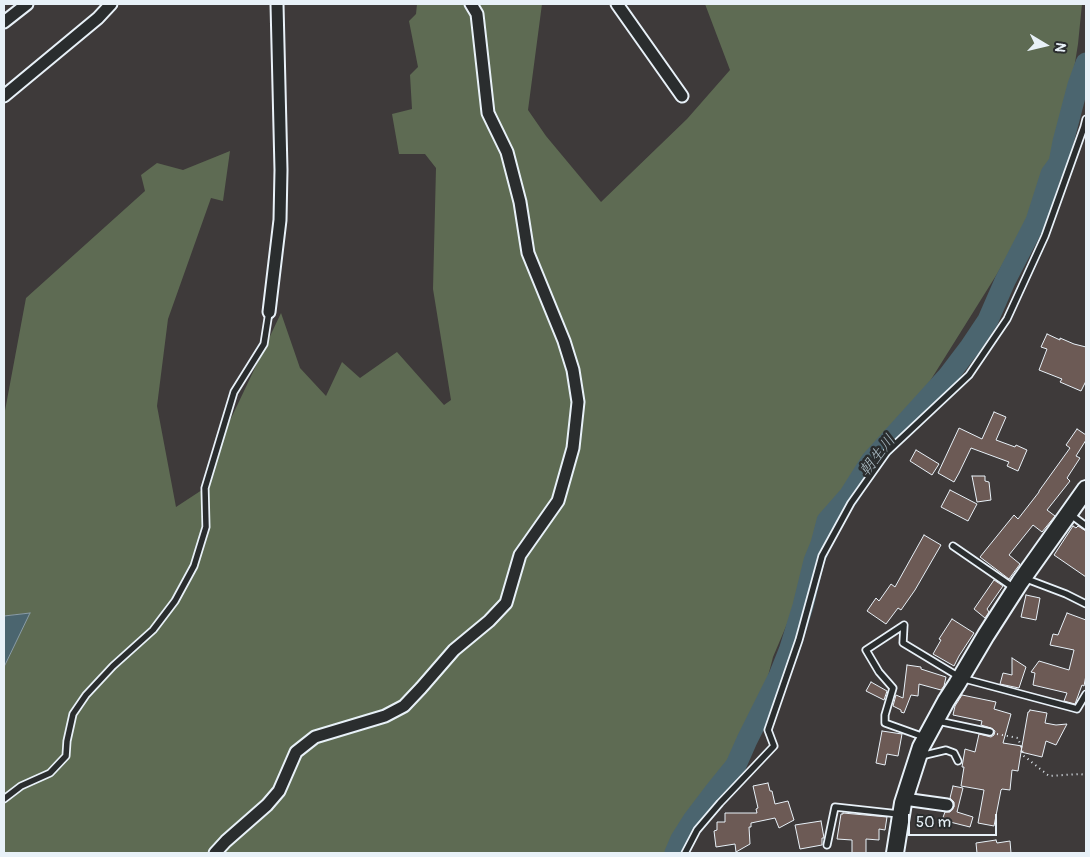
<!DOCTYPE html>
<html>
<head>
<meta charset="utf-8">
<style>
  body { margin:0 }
  #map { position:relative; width:1090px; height:857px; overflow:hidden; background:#3e3a3a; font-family:Pangolin,sans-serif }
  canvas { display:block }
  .frame { position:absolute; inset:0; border:5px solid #e8f1f8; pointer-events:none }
  .north { position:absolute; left:1020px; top:20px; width:50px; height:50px; -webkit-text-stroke:4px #2a2d2e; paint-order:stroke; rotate:99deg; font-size:14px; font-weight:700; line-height:20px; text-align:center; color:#e8f1f8 }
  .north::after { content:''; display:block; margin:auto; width:18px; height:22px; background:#e8f1f8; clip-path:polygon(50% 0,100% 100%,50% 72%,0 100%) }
  .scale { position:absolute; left:908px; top:814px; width:89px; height:22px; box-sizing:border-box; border:2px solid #e8f1f8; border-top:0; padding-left:6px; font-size:15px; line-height:18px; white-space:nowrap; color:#e8f1f8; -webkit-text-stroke:4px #2a2d2e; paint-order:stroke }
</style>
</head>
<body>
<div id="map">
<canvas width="1090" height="857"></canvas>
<div class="frame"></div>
<div class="north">N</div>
<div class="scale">50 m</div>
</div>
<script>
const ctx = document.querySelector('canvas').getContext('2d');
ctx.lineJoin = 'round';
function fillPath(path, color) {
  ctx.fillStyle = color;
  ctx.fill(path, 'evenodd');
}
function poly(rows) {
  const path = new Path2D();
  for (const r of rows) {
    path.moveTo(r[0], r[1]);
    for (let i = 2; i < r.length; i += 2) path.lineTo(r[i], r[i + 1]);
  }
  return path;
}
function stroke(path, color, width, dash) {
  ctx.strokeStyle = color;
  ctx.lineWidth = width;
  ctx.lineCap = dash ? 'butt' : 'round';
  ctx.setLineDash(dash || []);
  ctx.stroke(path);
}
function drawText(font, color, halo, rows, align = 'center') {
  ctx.font = font + ' Pangolin,"Klee One",sans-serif';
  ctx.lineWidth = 5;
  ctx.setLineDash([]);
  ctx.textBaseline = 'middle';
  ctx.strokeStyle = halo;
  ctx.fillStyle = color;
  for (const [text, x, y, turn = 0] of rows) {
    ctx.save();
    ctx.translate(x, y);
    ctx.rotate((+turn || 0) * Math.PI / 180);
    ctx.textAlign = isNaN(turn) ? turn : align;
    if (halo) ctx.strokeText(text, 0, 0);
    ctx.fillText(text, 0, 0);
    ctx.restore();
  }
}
const green = poly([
  [417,4,542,4,528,110,546,136,601,202,687,119,730,70,705,4,1082,4,1078,44,1059,163,997,274,900,429,871,461,821,544,773,657,751,742,692,812,675,853,4,853,4,668,29,613,4,616,4,416,26,298,145,191,141,175,157,163,183,170,230,151,223,201,211,198,168,319,157,406,176,507,205,488,216,450,281,313,300,368,326,396,342,362,360,378,397,352,444,405,451,400,433,289,436,168,425,154,399,154,392,114,412,109,410,75,418,67,409,21,416,14]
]);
const water = poly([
  [30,613,4,667,4,616,30,613]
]);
const river = poly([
  [675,853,681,839,693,820,715,791,736,765,747,740,779,676,789,651,803,606,814,561,821,544,827,521,849,496,871,461,948,376,970,347,988,320,1005,281,1036,221,1051,174,1059,163,1063,142,1078,85,1086,63]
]);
const building = poly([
  [1047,334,1060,340,1060,338,1074,344,1086,347,1086,381,1081,391,1060,382,1062,379,1039,370,1047,349,1041,347,1047,334],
  [994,412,1006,417,996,440,1015,447,1016,445,1027,450,1018,471,1007,466,1009,462,971,448,959,473,954,482,938,473,959,428,982,439,994,412],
  [1077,429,1086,435,1086,440,1076,456,1080,458,1067,478,1070,481,1047,510,1055,516,1042,532,1033,525,1009,555,1020,564,1009,579,980,557,1014,515,1018,519,1039,492,1039,491,1070,448,1066,445,1077,429],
  [916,450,939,464,932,475,910,461,916,450],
  [972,476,985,476,985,481,989,482,991,500,977,502,972,476],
  [950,490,977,504,968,521,941,507,950,490],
  [1073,526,1076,528,1078,526,1086,531,1086,577,1054,555,1073,526],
  [924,535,941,545,915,590,901,610,898,608,886,624,867,611,876,598,879,601,891,584,895,587,924,535],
  [994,580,1003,586,987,609,989,612,985,618,974,609,994,580],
  [1026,595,1040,598,1036,620,1021,617,1026,595],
  [1067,613,1086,620,1086,675,1084,686,1082,685,1075,704,1064,701,1067,693,1033,685,1035,673,1031,672,1039,661,1069,670,1074,650,1050,645,1053,634,1058,635,1067,613],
  [952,619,974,633,959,656,954,666,933,654,941,640,939,639,952,619],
  [1012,658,1026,667,1019,688,1000,684,1003,673,1012,675,1012,658],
  [907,665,921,667,921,669,946,677,944,686,941,690,919,684,918,696,911,695,904,713,901,712,901,710,893,706,896,695,903,698,907,665],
  [871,682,887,691,884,700,866,691,871,682],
  [962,695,996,702,994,709,1011,714,1003,743,1022,746,1018,771,1012,770,1010,790,1002,789,1001,790,994,826,978,823,984,790,961,786,964,767,962,767,965,749,975,752,979,734,991,737,994,735,995,731,991,728,981,725,982,721,953,715,955,706,962,695],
  [1030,710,1047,713,1045,723,1056,725,1067,724,1056,745,1046,741,1042,757,1021,752,1028,712,1029,712,1030,710],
  [882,731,902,734,898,756,887,754,885,765,876,763,882,731],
  [768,783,770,791,772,791,775,804,788,801,794,820,779,828,775,818,751,823,751,827,749,827,750,844,736,852,735,844,716,847,714,831,717,830,717,822,725,822,725,813,757,813,756,809,758,808,753,786,768,783],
  [953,786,963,788,957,812,973,817,970,827,942,820,945,812,950,812,954,807,954,802,950,798,953,786],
  [843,813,887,817,885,830,879,829,879,840,866,839,866,853,852,853,852,840,837,839,841,814,843,814,843,813],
  [821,821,824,838,822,838,822,845,800,849,795,825,821,821],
  [996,840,997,843,1010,841,1011,853,977,853,976,843,996,840]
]);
const path = poly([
  [997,734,1018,738,1024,756,1049,776,1080,774,1086,775]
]);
const lane = poly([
  [1071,515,1086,526],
  [953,546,1014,588],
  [1024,578,1066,594,1086,604],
  [904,625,903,643,961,678,1077,709,1086,694],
  [904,625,866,650,879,672,893,688,885,715,885,723,924,737],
  [938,721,990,732],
  [921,756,946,750,954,753,958,761],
  [4,799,21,786,50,773,66,756,67,741,73,714,86,695,113,666,153,630,175,601,194,566,206,527,205,488,234,392,264,344,269,312],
  [827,845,835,807,899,814],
  [685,853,697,830,720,803,774,746,768,730,799,640,822,556,851,503,887,452,969,375,1007,319,1045,236,1084,127,1086,119]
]);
const street = poly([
  [617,4,682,96],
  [4,22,27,4],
  [4,96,98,18,111,4],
  [269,312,280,220,281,170,277,4],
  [904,799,947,805],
  [215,853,226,841,267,805,279,791,296,752,315,737,385,716,404,706,421,688,454,650,489,621,506,603,520,555,558,501,573,448,578,402,573,370,564,341,528,253,520,202,507,152,488,113,477,14,471,4]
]);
const secondary = poly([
  [895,853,903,803,921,747,946,701,957,684,986,635,1020,582,1086,489]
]);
const waterNames = [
  ["朝生川",878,456,-52]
];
fillPath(green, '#5e6b53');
fillPath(water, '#4b656f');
stroke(water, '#8a9da6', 1);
stroke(river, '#4b656f', 21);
fillPath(building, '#6c5a55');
stroke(building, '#e8f1f8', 1);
stroke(lane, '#e8f1f8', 9);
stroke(street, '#e8f1f8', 15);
stroke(secondary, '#e8f1f8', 20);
stroke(path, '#e8f1f8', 2, [1, 4]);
stroke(lane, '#2a2d2e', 5.5);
stroke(street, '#2a2d2e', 11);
stroke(secondary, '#2a2d2e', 16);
drawText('italic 16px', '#a9b9c1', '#2a2d2e', waterNames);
</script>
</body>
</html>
